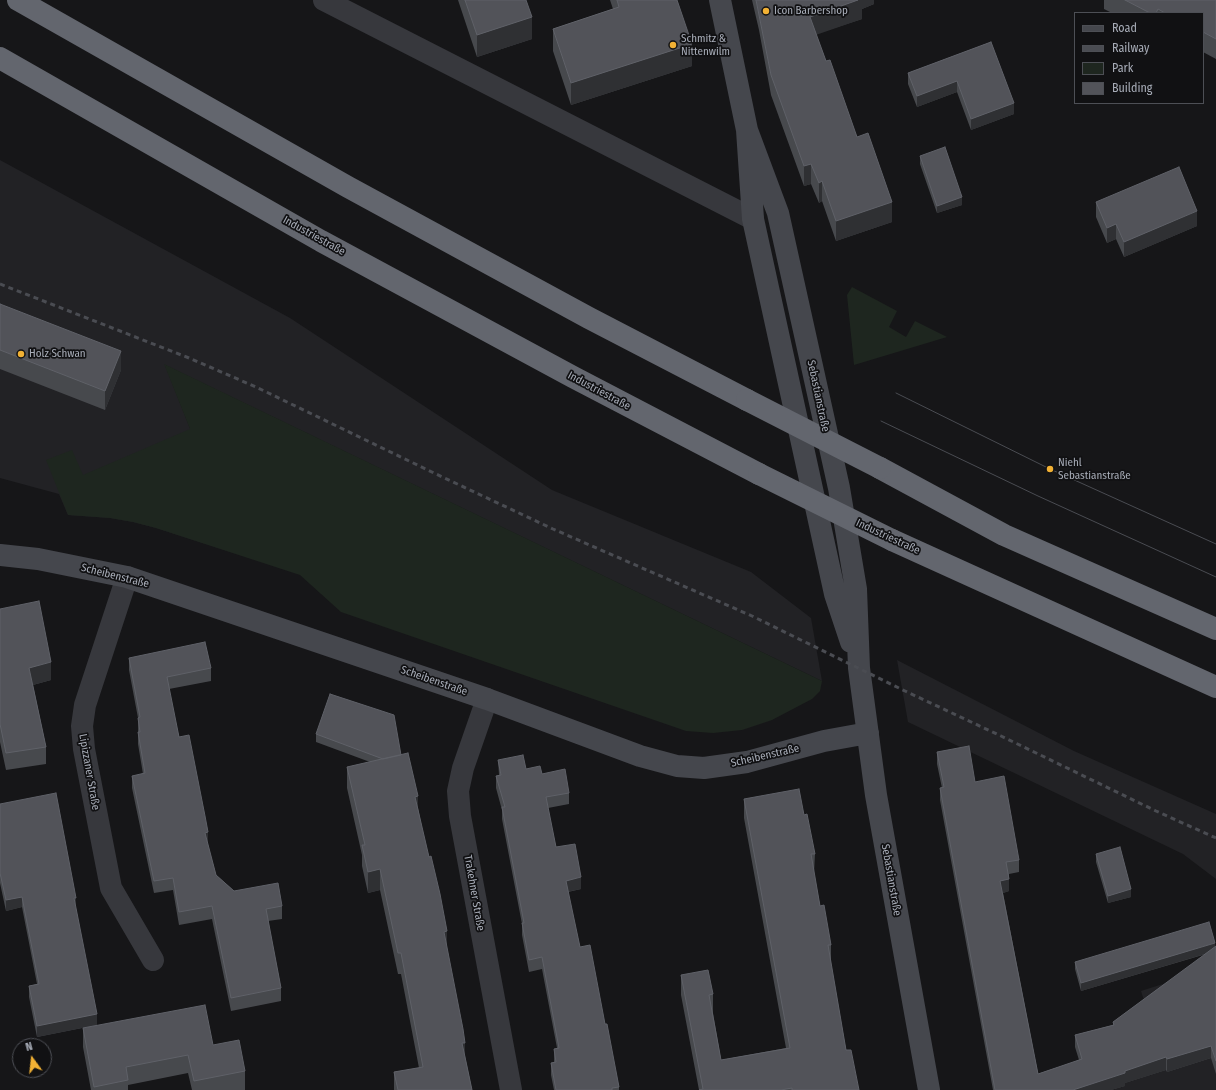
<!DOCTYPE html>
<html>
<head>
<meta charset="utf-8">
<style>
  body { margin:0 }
  #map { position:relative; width:1216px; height:1090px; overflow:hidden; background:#161618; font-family:"Fira Sans Condensed",sans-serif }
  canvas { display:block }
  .legend { position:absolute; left:1074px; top:12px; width:130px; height:92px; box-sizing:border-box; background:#111113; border:1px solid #4d4f55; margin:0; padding:5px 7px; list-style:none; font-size:12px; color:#a8adb8 }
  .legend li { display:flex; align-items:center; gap:8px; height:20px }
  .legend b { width:20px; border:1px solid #4d4f55 }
  .north { position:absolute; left:12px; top:1038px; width:40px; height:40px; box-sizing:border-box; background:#111113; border:1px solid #4d4f55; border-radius:50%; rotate:345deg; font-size:11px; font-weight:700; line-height:16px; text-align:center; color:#a8adb8 }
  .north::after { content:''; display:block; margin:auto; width:14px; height:18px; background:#f2b134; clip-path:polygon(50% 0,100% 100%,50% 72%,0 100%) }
</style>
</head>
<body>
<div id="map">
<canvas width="1216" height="1090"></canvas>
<ul class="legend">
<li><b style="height:5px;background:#45474d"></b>Road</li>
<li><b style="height:5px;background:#4a4c52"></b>Railway</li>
<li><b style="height:11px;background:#1e261f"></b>Park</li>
<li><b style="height:11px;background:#525359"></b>Building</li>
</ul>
<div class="north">N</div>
</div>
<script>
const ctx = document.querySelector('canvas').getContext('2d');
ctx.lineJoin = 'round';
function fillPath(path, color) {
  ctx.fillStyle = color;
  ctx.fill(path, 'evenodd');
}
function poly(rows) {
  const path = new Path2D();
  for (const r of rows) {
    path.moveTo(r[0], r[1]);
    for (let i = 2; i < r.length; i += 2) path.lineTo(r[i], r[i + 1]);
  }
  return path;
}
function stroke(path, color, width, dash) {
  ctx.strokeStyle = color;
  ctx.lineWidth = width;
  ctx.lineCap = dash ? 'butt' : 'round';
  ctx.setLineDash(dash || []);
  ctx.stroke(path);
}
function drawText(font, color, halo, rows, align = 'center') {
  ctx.font = font + ' "Fira Sans Condensed",sans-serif';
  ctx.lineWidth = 3.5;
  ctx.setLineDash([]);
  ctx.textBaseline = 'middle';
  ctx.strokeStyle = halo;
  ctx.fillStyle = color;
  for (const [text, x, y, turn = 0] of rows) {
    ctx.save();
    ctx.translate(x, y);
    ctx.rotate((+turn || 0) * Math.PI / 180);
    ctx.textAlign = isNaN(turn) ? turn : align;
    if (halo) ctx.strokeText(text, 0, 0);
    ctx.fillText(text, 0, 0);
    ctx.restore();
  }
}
const built = poly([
  [0,160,290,318,552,490,751,572,811,618,822,681,165,365,240,555,156,528,133,522,110,518,68,515,59,494,0,478],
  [897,660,1074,751,1216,814,1216,879,1183,854,908,722],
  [1216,967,1216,1090,1111,1090,1125,1086,1125,1083,1166,1070,1141,991]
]);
const green = poly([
  [852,287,897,311,889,327,906,337,915,321,947,337,854,365,847,295],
  [164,364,822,681,820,691,812,699,772,720,742,730,713,733,686,731,341,612,300,575,156,528,133,522,110,518,68,515,46,460,72,450,83,475,190,429]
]);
const street = poly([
  [324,0,753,219],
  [127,577,85,705,82,726,84,749,111,888,153,960],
  [487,699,463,768,458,791,460,816,511,1090]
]);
const secondary = poly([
  [720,0,747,130,753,219,835,594,851,642],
  [747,130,778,213,839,488,856,589,859,668,876,795,929,1090],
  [0,555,38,559,127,577,487,699,640,756,677,766,704,768,747,762,824,741,868,733]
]);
const highway = poly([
  [18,0,348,187,589,318,747,400],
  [0,58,321,241,573,377,759,474],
  [880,468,1004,535,1216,629],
  [892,540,1216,687]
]);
const tram = poly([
  [896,393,1050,469,1216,544],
  [881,421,1038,496,1216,577]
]);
const rail = poly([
  [0,284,189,358,256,387,436,474,553,529,752,616,905,691,1001,736,1156,811,1216,838]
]);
const highwayBridge = poly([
  [747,400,880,468],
  [759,474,892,540]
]);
const wall = poly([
  [458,0,526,0,532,39,477,57],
  [610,0,677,0,692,66,571,105,553,51,553,29,613,9],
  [752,0,874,0,874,4,862,9,862,19,816,34,826,61,892,222,836,241,822,201,819,203,811,184,804,186,771,95,759,30],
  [1104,0,1216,0,1216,59,1203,52,1203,13,1112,13,1104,9],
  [991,42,1014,114,971,130,957,92,917,107,908,84,908,73],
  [920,156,962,205,937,213,920,164],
  [1096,202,1197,226,1124,257,1116,239,1107,243,1096,217],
  [0,304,121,370,105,410,0,369],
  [0,609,51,680,33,685,46,747,46,764,6,770,0,742],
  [129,658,211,668,211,681,169,689,179,737,216,875,234,891,282,906,282,919,268,921,281,988,281,1001,231,1011,212,919,179,925,173,890,154,893,132,788,132,776,143,774,138,744,138,718,129,670],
  [316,734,401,755,418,808,447,950,465,1056,472,1090,394,1090,394,1072,419,1068,401,974,398,974,380,890,368,893,362,866,362,855,347,788,347,767,370,762,316,742],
  [937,752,975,782,1019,860,1019,872,1009,874,1009,891,1003,893,1038,1074,1079,1060,1075,1047,1075,1035,1113,1025,1113,1022,1206,954,1081,991,1075,969,1075,962,1216,946,1216,1074,1211,1058,1167,1072,1166,1070,1125,1083,1125,1086,1111,1090,993,1090,940,800,940,788,942,788,937,764],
  [498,760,526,769,542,774,569,793,569,804,548,808,556,847,581,889,568,892,580,947,605,1024,619,1087,619,1090,554,1090,551,1075,551,1063,554,1062,554,1049,557,1048,542,969,529,972,522,935,522,924,502,819,502,810,496,788,496,776,499,775],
  [744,799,804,815,815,854,814,873,820,906,831,945,831,964,846,1050,859,1090,699,1090,681,995,681,975,713,994,713,1013,721,1060,786,1048,744,818],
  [0,804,76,908,97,1025,37,1037,29,997,29,986,37,984,22,907,6,911,0,883],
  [1096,854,1131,897,1108,903,1096,862],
  [83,1028,213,1045,245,1071,245,1090,192,1090,188,1073,128,1085,128,1090,91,1090,83,1047]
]);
const shadedWall = poly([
  [858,0,874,0,874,4,862,9,862,19,810,37,810,17],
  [532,17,532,39,477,57,477,35],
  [692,44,692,66,571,105,571,83],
  [957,81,957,92,917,107,917,96],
  [1014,103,1014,114,971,130,971,119],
  [811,164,811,184,804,186,804,166],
  [822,181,822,201,819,203,819,183],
  [962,197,962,205,937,213,937,206],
  [892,202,892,222,836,241,836,221],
  [1197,211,1197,226,1124,257,1124,242],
  [1116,224,1116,239,1107,243,1107,228],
  [121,351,121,370,105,410,105,391],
  [51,662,51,680,29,686,29,668],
  [418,796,418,817,415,797],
  [208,832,208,844,205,833],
  [380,869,380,890,368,893,368,872],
  [581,877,581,889,566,892,566,881],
  [1009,879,1009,891,1000,894,1000,881],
  [1131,889,1131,897,1108,903,1108,896],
  [22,897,22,907,6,911,6,900],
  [74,898,76,898,76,908],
  [447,931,447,952,444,932],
  [1215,943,1215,951,1081,991,1081,983],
  [97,1014,97,1025,37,1037,37,1026],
  [462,1043,465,1043,465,1063],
  [1211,1046,1211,1058,1167,1072,1167,1059],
  [1166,1057,1166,1070,1125,1083,1125,1086,1111,1090,1073,1090,1125,1071]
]);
const building = poly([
  [465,0,526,0,532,17,477,35,465,0],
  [617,0,677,0,692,44,571,83,553,29,619,7,617,0],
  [756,0,858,0,810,17,826,61,830,60,857,137,868,133,892,202,836,221,822,181,819,183,811,164,804,166,771,75,756,0],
  [1125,0,1216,0,1216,39,1203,32,1203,13,1165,13,1158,9,1156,13,1150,13,1125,0],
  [991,42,1014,103,971,119,957,81,917,96,908,73,991,42],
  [945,147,962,197,937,206,920,156,945,147],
  [1179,167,1197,211,1124,242,1116,224,1107,228,1096,202,1179,167],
  [0,304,121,351,105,391,0,350,0,304],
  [39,601,51,662,29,668,46,747,6,753,0,724,0,609,39,601],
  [205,642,211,668,167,677,179,737,189,735,205,816,208,832,205,833,216,875,234,891,278,883,282,906,266,909,281,988,231,998,212,906,179,912,173,878,154,881,132,776,145,773,138,732,140,732,138,718,140,717,129,658,205,642],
  [330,694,394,715,401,755,383,759,316,734,330,694],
  [969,746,975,782,1004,776,1019,860,1006,862,1009,879,1000,881,1038,1074,1082,1059,1075,1035,1114,1025,1113,1022,1216,946,1216,1061,1211,1046,1167,1059,1166,1057,1125,1071,1125,1073,1073,1090,995,1090,940,788,944,787,937,752,969,746],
  [408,753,418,796,415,797,429,857,431,856,440,894,447,931,444,932,463,1029,465,1043,462,1043,472,1090,398,1090,394,1072,423,1067,401,953,398,953,380,869,368,872,362,845,365,845,347,767,408,753],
  [523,755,526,769,540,766,542,774,565,769,569,793,546,797,556,847,575,844,581,877,566,881,580,947,590,945,605,1024,607,1024,619,1087,612,1088,612,1090,556,1090,551,1063,556,1062,554,1049,559,1048,542,957,529,960,522,923,524,923,502,807,505,807,496,776,501,775,498,760,523,755],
  [799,789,804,815,807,814,815,854,811,854,820,906,824,905,831,945,828,945,846,1050,851,1050,859,1090,792,1090,792,1088,781,1090,699,1090,703,1089,681,975,708,970,713,994,709,995,721,1060,790,1048,744,799,799,789],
  [56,793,76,898,74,898,97,1014,37,1026,29,986,39,984,22,897,6,900,0,873,0,804,56,793],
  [1120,847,1131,889,1108,896,1096,854,1120,847],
  [1209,922,1215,943,1081,983,1075,962,1209,922],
  [205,1005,213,1045,239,1040,245,1071,194,1081,188,1055,126,1067,128,1080,94,1087,83,1028,205,1005]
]);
const markers = [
  [766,11,4,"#f2b134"],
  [673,45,4,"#f2b134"],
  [21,354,4,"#f2b134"],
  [1050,469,4,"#f2b134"]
];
const poiNames = [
  ["Icon Barbershop",774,11],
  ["Schmitz &",681,39],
  ["Nittenwilm",681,52],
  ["Holz Schwan",29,354],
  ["Niehl",1058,463],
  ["Sebastianstraße",1058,476]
];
const streetNames = [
  ["Industriestraße",314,236,29],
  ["Industriestraße",599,391,28],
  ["Sebastianstraße",818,396,78],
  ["Industriestraße",888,537,25],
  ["Scheibenstraße",115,576,14],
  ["Scheibenstraße",434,681,19],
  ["Scheibenstraße",765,756,-13],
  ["Lipizzaner Straße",89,772,80],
  ["Sebastianstraße",891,880,80],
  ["Trakehner Straße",474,893,80]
];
fillPath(built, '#222225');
fillPath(green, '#1e261f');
stroke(street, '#37383d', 22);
stroke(secondary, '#45474d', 22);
stroke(highway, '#63666e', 22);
stroke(tram, '#4a4c52', 1);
stroke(rail, '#4a4c52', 3, [5, 4]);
stroke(highwayBridge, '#63666e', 22);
fillPath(wall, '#47494d');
fillPath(shadedWall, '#2f3033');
fillPath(building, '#525359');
stroke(building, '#5f6168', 1);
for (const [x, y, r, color] of markers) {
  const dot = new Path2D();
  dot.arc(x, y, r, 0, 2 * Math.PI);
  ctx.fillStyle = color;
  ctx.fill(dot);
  stroke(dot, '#111113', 1.5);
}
drawText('11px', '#a8adb8', '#111113', poiNames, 'left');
drawText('11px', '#a8adb8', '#111113', streetNames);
</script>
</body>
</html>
